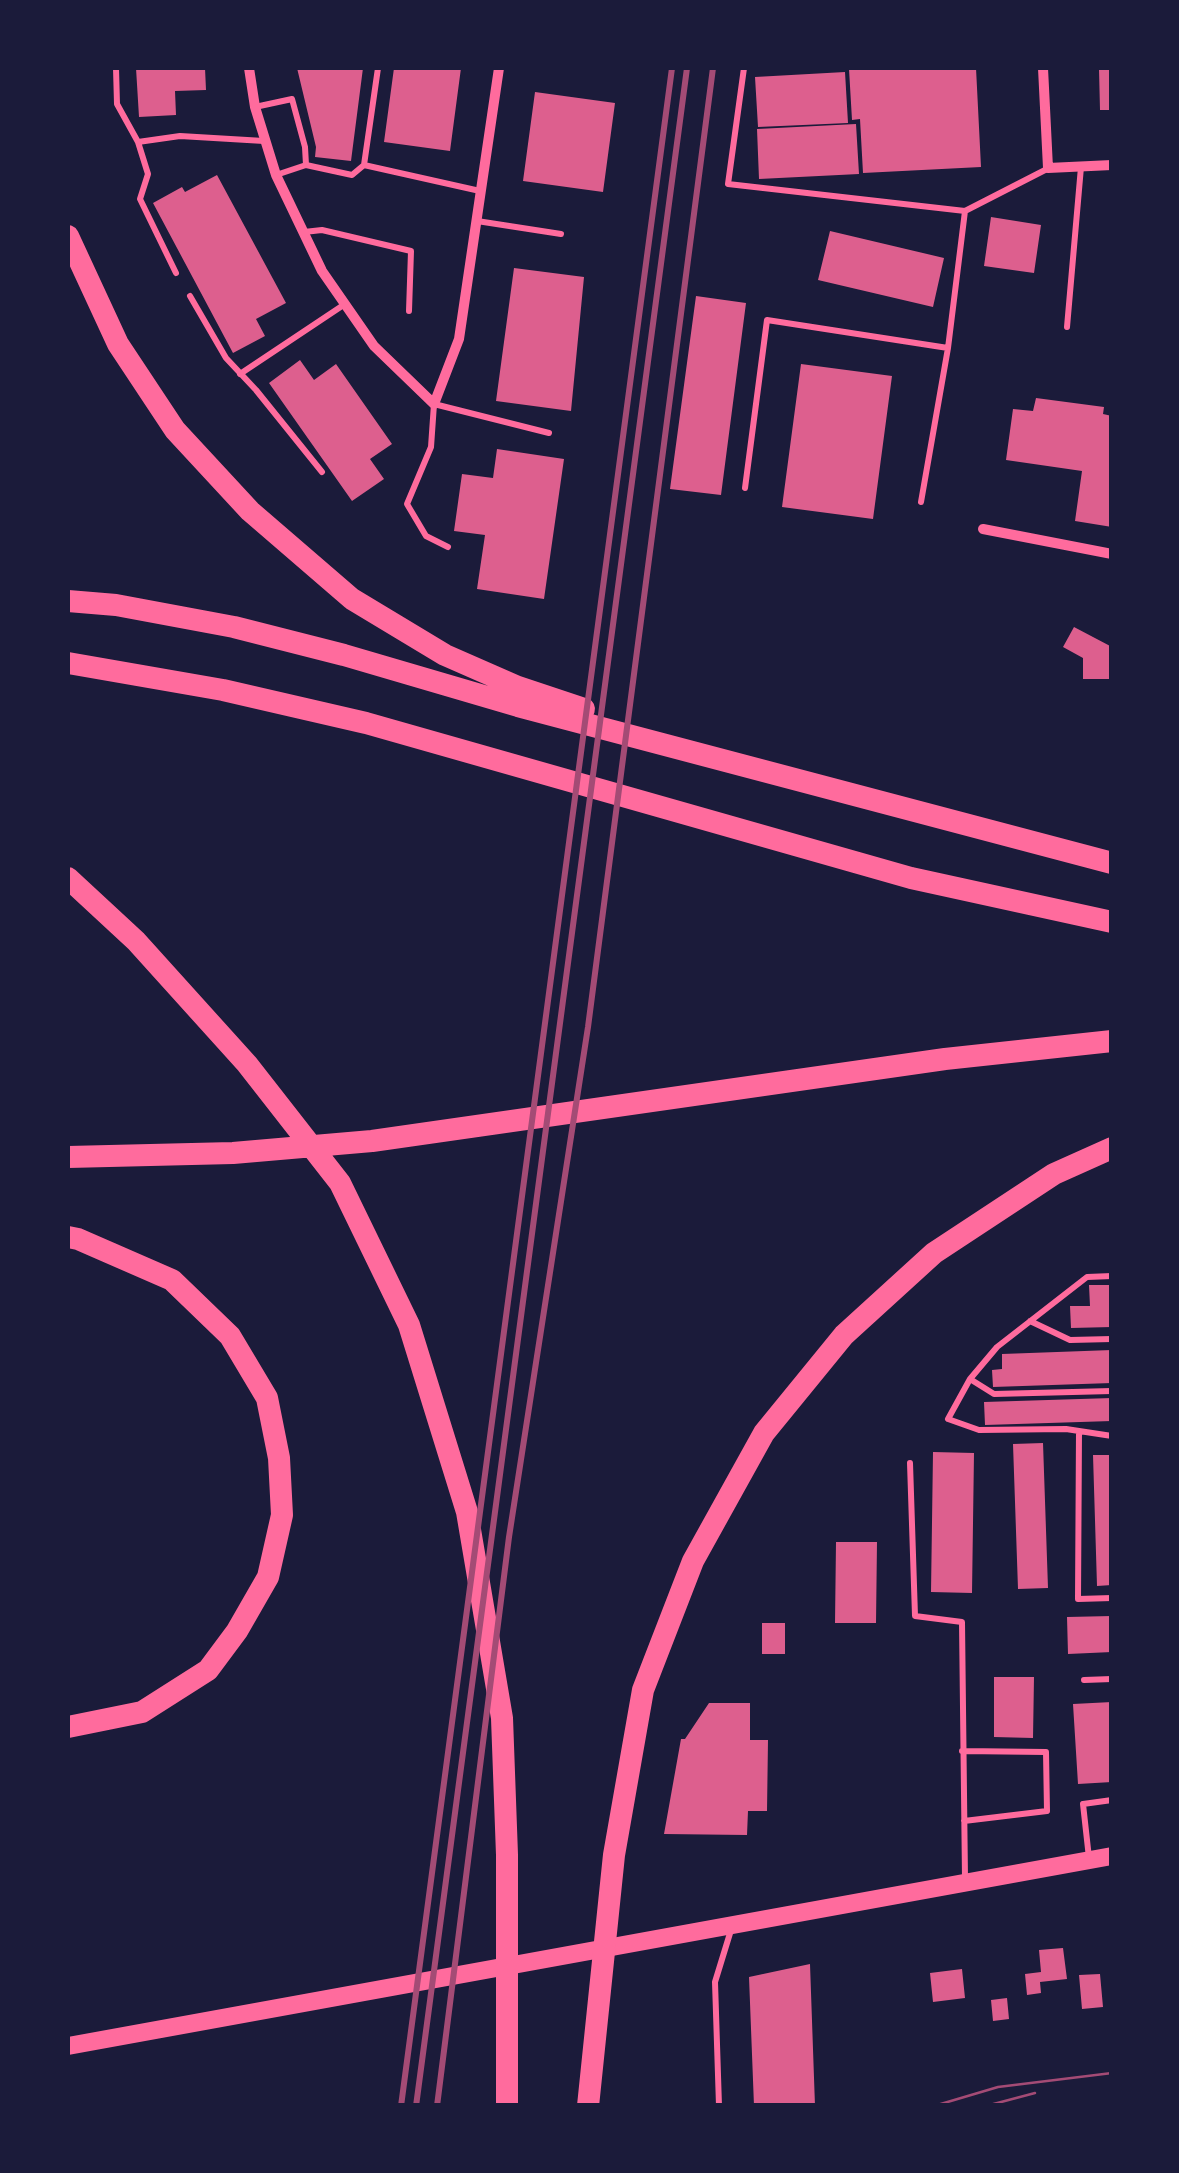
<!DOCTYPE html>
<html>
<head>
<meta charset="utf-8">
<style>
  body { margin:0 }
  #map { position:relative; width:1179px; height:2173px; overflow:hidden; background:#1b1b3a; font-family:"Sofia Sans Condensed",sans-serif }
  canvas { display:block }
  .frame { position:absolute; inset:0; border:70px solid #1b1b3a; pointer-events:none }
</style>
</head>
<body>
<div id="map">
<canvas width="1179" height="2173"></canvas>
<div class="frame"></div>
</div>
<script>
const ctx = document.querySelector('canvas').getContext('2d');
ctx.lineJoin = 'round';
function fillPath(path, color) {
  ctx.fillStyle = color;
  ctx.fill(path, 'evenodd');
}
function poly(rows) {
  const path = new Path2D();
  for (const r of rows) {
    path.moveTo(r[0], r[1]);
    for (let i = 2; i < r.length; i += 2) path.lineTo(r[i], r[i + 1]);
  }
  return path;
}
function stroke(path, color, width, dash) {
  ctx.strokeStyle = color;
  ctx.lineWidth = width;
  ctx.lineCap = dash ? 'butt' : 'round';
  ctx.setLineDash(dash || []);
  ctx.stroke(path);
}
const building = poly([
  [136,68,205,68,206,90,175,91,176,115,139,117],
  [297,68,363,68,351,161,315,157,316,147],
  [394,68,461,68,450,151,384,142],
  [976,68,981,167,863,173,860,119,852,120,849,69],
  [1112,68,1112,110,1100,110,1099,69],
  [845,72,848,123,758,127,755,77],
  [535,92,615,103,603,192,523,181],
  [856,124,859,174,759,179,757,129],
  [217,175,286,303,256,319,265,336,233,353,153,203,182,187,185,192],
  [991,217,1041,225,1034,273,984,266],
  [830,231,944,258,933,307,818,280],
  [514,268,584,277,571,411,496,401],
  [696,296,746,303,721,495,670,489],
  [300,360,314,380,336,364,392,444,370,459,384,479,352,501,269,383],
  [801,364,892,376,873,519,782,507],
  [1036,398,1104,407,1103,414,1112,416,1112,527,1075,521,1082,471,1006,460,1013,409,1033,411],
  [497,449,564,459,544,599,477,589,485,535,454,531,462,474,493,478],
  [1074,627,1112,647,1110,679,1083,679,1083,658,1063,647],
  [1089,1285,1112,1285,1112,1327,1071,1328,1070,1306,1090,1306],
  [1112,1350,1112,1383,993,1387,992,1370,1002,1369,1002,1354],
  [1112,1398,1112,1421,985,1425,984,1402],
  [1043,1443,1048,1588,1018,1589,1013,1444],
  [933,1452,974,1453,972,1593,931,1592],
  [1093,1455,1112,1455,1112,1585,1097,1586],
  [836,1542,877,1542,876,1623,835,1623],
  [1112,1616,1112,1652,1068,1654,1067,1617],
  [762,1623,785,1623,785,1654,762,1654],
  [994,1677,1034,1677,1033,1738,994,1737],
  [1112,1702,1112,1782,1078,1784,1073,1704],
  [709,1703,750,1703,750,1740,768,1740,767,1811,748,1811,747,1835,664,1834,681,1739,685,1739],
  [1063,1948,1067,1979,1040,1982,1041,1993,1027,1995,1025,1974,1041,1972,1039,1950],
  [810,1964,815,2106,754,2106,749,1977],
  [962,1969,965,1998,933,2002,930,1973],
  [1100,1974,1103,2007,1082,2009,1079,1975],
  [1007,1998,1009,2019,993,2021,991,2000]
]);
const service = poly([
  [116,68,117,104,138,142,180,136,264,141],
  [744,68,728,184,965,211,1047,169],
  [255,107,292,99,305,147,306,165,352,175,364,165,378,68],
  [138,142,148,174,140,199,176,273],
  [364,165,480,191],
  [276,175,306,165],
  [477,221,561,234],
  [304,232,322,230,411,251,409,311],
  [190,296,226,358,256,390,322,472],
  [1067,327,1081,167],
  [240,374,345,304],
  [745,488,767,320,948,348,965,211],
  [921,502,948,348],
  [448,547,426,536,407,504,431,447,434,404,549,433],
  [1112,1276,1087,1277,997,1347,970,1379,948,1419,979,1430,1066,1429,1112,1436],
  [1030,1321,1070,1340,1112,1339],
  [970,1379,994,1394,1112,1391],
  [1079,1431,1078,1599,1112,1598],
  [910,1463,915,1616,962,1622,965,1879],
  [1084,1680,1112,1679],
  [962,1751,1046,1752,1047,1811,964,1821],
  [1089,1858,1083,1804,1112,1800],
  [719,2106,715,1982,731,1930]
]);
const minor = poly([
  [249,68,255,107,276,175,322,271,374,346,434,404,459,339,499,68],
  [1043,68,1048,168,1112,165],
  [983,529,1112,554]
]);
const secondary = poly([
  [68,2046,1112,1856]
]);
const motorway = poly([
  [68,236,118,344,175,430,250,511,352,599,445,655,518,687,584,709],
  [68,601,116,605,234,627,344,655,518,706,1112,863],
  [68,663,223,690,366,723,911,878,1112,922],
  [68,878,136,941,247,1064,340,1183,409,1325,467,1512,502,1718,507,1855,507,2106],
  [68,1157,233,1153,372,1141,945,1059,1112,1041],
  [68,1237,78,1239,172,1280,230,1336,267,1398,279,1458,282,1515,268,1577,237,1631,208,1670,142,1712,68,1727],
  [588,2106,614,1855,643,1690,693,1561,764,1433,844,1335,934,1253,1054,1174,1112,1148]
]);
const tram = poly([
  [934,2106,998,2087,1112,2073],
  [986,2106,1035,2093]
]);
const rail = poly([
  [401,2106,672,68],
  [416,2106,687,68],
  [437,2106,509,1537,588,1027,713,68]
]);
fillPath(building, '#dd5f8e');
stroke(service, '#ff6b9d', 6);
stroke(minor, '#ff6b9d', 10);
stroke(secondary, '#ff6b9d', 18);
stroke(motorway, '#ff6b9d', 22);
stroke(tram, '#a44b75', 2.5);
stroke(rail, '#a44b75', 6);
</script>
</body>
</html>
